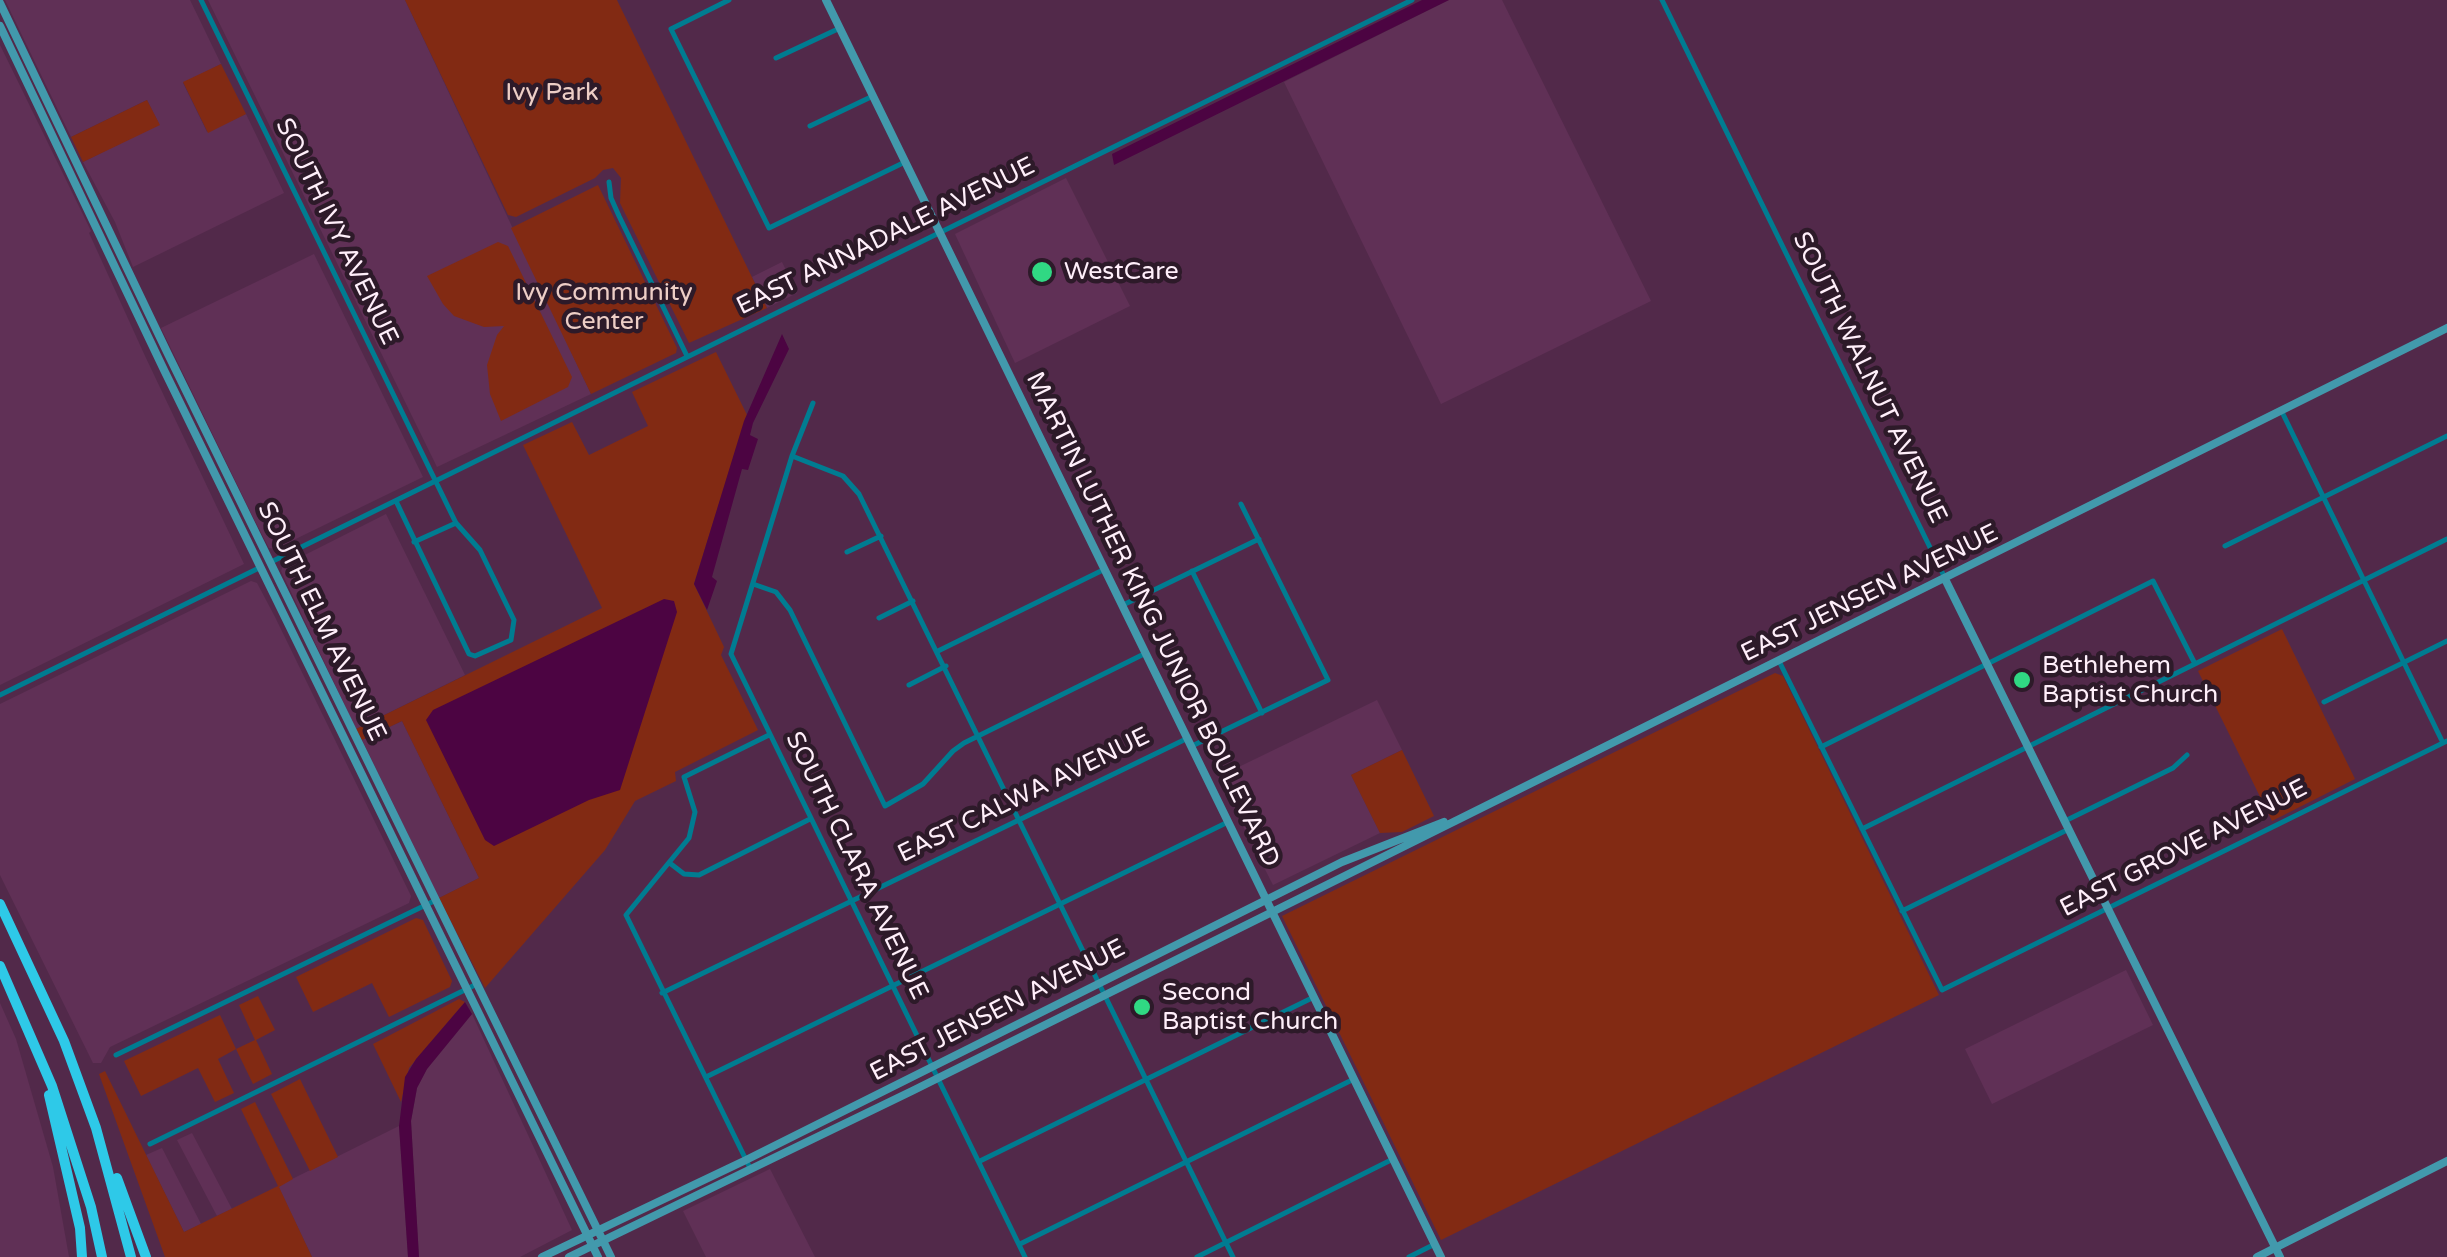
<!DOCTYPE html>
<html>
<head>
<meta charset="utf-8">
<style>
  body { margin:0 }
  canvas { display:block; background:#52294a }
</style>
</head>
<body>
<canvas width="2447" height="1257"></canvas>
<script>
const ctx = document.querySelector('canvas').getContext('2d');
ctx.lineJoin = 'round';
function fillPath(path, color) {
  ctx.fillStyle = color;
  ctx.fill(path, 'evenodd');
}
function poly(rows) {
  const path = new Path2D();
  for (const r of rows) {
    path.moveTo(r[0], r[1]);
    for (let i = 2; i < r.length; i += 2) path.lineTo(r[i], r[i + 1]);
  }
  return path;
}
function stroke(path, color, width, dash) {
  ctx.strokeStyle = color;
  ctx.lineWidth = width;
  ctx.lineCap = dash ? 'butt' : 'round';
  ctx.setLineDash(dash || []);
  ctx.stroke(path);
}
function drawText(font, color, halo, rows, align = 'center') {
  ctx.font = font + ' "Varela Round",sans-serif';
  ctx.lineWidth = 9;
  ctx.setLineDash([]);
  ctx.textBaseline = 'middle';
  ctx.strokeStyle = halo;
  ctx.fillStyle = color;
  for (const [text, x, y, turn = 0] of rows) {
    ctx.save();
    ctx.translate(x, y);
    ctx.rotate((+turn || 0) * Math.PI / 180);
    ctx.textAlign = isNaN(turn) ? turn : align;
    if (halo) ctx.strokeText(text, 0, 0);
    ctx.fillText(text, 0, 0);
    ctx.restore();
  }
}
const built = poly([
  [5,0,190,0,221,64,183,83,207,132,246,114,284,193,133,267,115,222,83,162,159,124,147,100,71,137],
  [208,0,405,0,591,394,437,467],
  [1449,0,1502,0,1651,301,1441,404,1284,82],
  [0,45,91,231,89,233,145,356,244,564,0,685],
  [1066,178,1130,306,1015,363,955,234],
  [314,254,423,477,275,549,269,548,251,513,161,328],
  [782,262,797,293,767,308,752,277],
  [386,514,465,675,356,729,281,571,283,566],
  [251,581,257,583,275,617,411,896,409,903,110,1047,101,1063,93,1063,0,875,0,704],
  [1377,700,1402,750,1351,775,1380,833,1273,885,1218,777],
  [402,721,479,878,439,898,362,740],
  [2126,970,2153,1025,1992,1104,1965,1049],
  [0,1003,16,1039,53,1167,69,1257,0,1257],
  [472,1014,572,1230,520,1257,419,1257,411,1121,417,1088,427,1069],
  [399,1126,408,1257,312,1257,278,1186],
  [192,1133,232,1209,217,1216,177,1140],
  [162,1148,201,1224,184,1232,146,1155],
  [770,1169,815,1257,706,1257,683,1211]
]);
const green = poly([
  [405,0,617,0,767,308,689,343,620,203,621,178,613,168,603,170,595,178,516,217,508,215],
  [221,64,246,114,208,133,183,82],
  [147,100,160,125,83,162,71,137],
  [598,185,677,348,676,353,591,394,511,228],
  [498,242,508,246,572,377,568,387,501,421,490,394,487,365,497,335,504,326,484,327,454,316,443,304,427,276],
  [716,352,747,415,694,584,724,647,721,655,758,730,675,772,676,781,635,801,605,850,485,988,439,898,479,878,402,721,362,740,356,729,602,608,523,445,572,422,589,455,648,426,632,392],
  [2282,629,2355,779,2272,821,2198,671],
  [1775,673,1783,676,1939,995,1441,1240,1282,916],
  [1402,750,1434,816,1402,832,1380,833,1351,775],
  [416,918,423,920,452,981,450,987,389,1017,372,983,313,1012,296,977],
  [258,996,275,1030,256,1040,272,1074,253,1084,236,1049,218,1059,234,1093,215,1102,198,1068,141,1096,124,1061,220,1015,236,1049,255,1040,239,1005],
  [459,999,465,1002,409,1068,401,1102,373,1044],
  [105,1071,184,1232,278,1186,241,1109,255,1102,293,1179,279,1187,312,1257,165,1257,99,1074],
  [300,1079,338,1157,310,1171,271,1094]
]);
const water = poly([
  [1422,0,1449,0,1114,165,1112,154],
  [782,334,789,349,753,423,750,435,758,439,748,470,742,469,712,577,717,581,707,610,694,584,744,421],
  [664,599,674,601,677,612,620,790,589,800,494,846,485,840,426,720,433,710],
  [465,1002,472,1014,427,1069,417,1088,411,1121,419,1257,408,1257,399,1126,405,1077,416,1059]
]);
const street = poly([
  [201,0,456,523,480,550,514,620,511,640,475,656,469,654,396,501],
  [729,0,671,29,769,228,905,162],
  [1662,0,1944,576],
  [776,58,840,28],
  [810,126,873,96],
  [609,182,611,198,619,216,687,356],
  [813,403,792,456,731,654,1025,1257],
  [2282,412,2443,743],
  [792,456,843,476,859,494,1233,1257],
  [414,542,456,523],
  [2225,546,2447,436],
  [847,552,881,536],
  [271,562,1412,0],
  [1192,571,1262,713],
  [753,584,776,592,790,610,885,806,923,784,953,751,964,743,1146,653],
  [1123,605,1259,539],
  [879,618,913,601],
  [938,651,1105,569],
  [1779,661,1942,990,2447,741],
  [909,685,946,666],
  [0,695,261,567],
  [2324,702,2447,641],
  [1192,746,1328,680,1241,504],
  [1821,747,2153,581,2194,662],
  [2065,821,2173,768,2187,755],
  [1862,829,2447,539],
  [671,864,684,874,699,875,810,819],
  [1902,911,2069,829],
  [662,993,1188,738],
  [116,1055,434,901],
  [706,1077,1228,822],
  [150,1144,477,984],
  [980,1161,1314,997],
  [751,1170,626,915,689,838,695,812,684,777,769,735],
  [1020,1244,1354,1079],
  [1197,1257,1393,1159],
  [1409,1257,1435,1244]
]);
const secondary = poly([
  [826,0,1441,1257],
  [0,3,167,352,611,1257],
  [0,26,164,370,598,1257],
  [1945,579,2280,1257],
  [542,1257,746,1160,1342,862,1444,822],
  [569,1257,912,1091,2447,328],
  [2257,1257,2447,1161]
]);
const highway = poly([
  [0,904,64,1041,96,1128,131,1257],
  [0,966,52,1086,91,1207,102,1257],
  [49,1095,80,1228,82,1257],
  [117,1178,146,1257]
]);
const markers = [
  [1042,272,12,"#30d883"],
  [2022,680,10,"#30d883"],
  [1142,1007,10,"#30d883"]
];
const parkNames = [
  ["Ivy Park",552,93],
  ["Ivy Community",604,293],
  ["Center",604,322]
];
const streetNames = [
  ["SOUTH IVY AVENUE",336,232,64],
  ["EAST ANNADALE AVENUE",886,237,-26],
  ["SOUTH WALNUT AVENUE",1869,378,64],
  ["EAST JENSEN AVENUE",1870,594,-26],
  ["MARTIN LUTHER KING JUNIOR BOULEVARD",1152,620,64],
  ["SOUTH ELM AVENUE",321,622,64],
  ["EAST CALWA AVENUE",1024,796,-26],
  ["EAST GROVE AVENUE",2184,849,-27],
  ["SOUTH CLARA AVENUE",856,866,64],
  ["EAST JENSEN AVENUE",998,1011,-27]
];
const poiNames = [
  ["WestCare",1064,272],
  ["Bethlehem",2042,666],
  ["Baptist Church",2042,695],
  ["Second",1162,993],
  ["Baptist Church",1162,1022]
];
fillPath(built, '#603056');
fillPath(green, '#822a13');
fillPath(water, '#4c0442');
stroke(street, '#007c91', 5);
stroke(secondary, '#4299ac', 8);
stroke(highway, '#2ec9e8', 10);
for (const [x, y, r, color] of markers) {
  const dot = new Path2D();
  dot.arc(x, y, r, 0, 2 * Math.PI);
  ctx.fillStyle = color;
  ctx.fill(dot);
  stroke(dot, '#2d1a29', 4);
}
drawText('25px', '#edcec6', '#2d1a29', parkNames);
drawText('25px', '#ffeffa', '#2d1a29', streetNames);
drawText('25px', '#ffeffa', '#2d1a29', poiNames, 'left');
</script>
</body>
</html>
